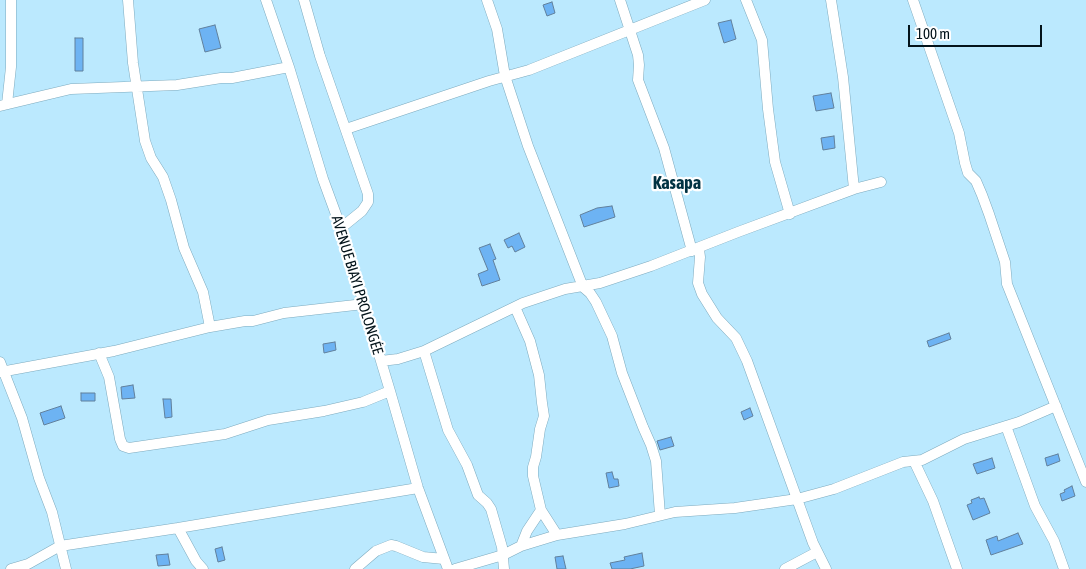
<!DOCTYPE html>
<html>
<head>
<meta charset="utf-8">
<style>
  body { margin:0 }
  #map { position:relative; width:1086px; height:569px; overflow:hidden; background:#bbe9fe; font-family:"Asap Condensed",sans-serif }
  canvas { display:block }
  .scale { position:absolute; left:908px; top:25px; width:134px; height:22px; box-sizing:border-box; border:2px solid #03131a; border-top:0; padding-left:6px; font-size:15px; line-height:18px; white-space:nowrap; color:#03131a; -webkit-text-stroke:4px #fff; paint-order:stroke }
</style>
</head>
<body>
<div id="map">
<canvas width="1086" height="569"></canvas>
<div class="scale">100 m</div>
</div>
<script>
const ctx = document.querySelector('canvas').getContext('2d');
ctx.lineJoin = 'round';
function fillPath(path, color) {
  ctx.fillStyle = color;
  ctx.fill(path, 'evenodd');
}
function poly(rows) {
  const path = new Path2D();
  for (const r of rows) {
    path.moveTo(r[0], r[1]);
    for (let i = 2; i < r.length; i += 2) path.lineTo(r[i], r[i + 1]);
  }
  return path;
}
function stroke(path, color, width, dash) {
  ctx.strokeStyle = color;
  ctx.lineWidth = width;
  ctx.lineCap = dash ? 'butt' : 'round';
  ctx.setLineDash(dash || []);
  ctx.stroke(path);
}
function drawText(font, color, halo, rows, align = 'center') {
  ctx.font = font + ' "Asap Condensed",sans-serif';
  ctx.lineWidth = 4.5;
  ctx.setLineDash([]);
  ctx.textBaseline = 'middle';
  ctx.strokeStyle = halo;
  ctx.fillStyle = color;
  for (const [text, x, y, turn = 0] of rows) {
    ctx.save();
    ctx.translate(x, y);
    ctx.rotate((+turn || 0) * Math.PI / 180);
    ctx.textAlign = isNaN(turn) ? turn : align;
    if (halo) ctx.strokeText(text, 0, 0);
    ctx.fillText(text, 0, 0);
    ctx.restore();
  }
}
const building = poly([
  [552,2,555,13,547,16,543,5,552,2],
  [731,20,736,39,724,43,718,23,731,20],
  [215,25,221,48,205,52,199,29,215,25],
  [75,38,83,38,83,71,75,71,75,38],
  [831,93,834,108,816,111,813,96,831,93],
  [834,136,835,148,823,150,821,138,834,136],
  [612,206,615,217,584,227,580,215,597,208,612,206],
  [519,233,525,247,515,252,512,246,508,248,504,240,519,233],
  [490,244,496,259,493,260,500,280,482,286,478,274,488,270,479,248,490,244],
  [949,333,951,339,929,347,927,341,949,333],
  [335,342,336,350,324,353,323,344,335,342],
  [133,385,135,398,122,399,121,387,133,385],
  [81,393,95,393,95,401,81,401,81,393],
  [163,399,171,399,172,417,165,418,163,399],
  [61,406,65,418,44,425,40,413,61,406],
  [750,408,753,416,744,420,741,412,750,408],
  [671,437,674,446,660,450,657,441,671,437],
  [1058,454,1060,461,1047,466,1045,458,1058,454],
  [992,458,995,468,977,474,973,464,992,458],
  [612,472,614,479,618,479,619,486,609,488,606,473,612,472],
  [1072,486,1075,496,1062,501,1060,494,1065,492,1064,490,1072,486],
  [979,497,980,499,984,498,990,513,973,520,967,505,972,503,971,500,979,497],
  [1018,533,1023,544,991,555,986,540,997,536,998,541,1018,533],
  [222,547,225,560,218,562,215,549,222,547],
  [642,553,644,566,630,569,612,569,610,563,625,560,624,557,642,553],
  [168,554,170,565,158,566,156,555,168,554],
  [563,556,566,569,557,569,555,557,563,556]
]);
const minor = poly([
  [128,0,133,63,145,141,151,158,163,177,171,200,184,248,203,292,210,327],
  [266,0,289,67,323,179,341,228,390,391,418,488,448,569],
  [304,0,320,56,368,194,368,202,362,211,341,228],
  [487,0,497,29,505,76,528,146,583,287,590,293,596,302,612,336,622,373,643,427,651,445,656,461,660,515],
  [620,0,638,55,639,65,638,80,664,148,692,251],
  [746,0,762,40,768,109,775,162,790,214],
  [831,0,843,77,854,189],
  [913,0,959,133,965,163,968,173,976,181,982,195,989,214,1005,262,1007,284,1086,482],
  [7,104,11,67,11,0],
  [0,106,71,89,177,85,221,78,232,78,289,67],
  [346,129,489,81,529,70,705,0],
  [699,249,700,257,698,283,702,294,717,318,736,338,747,361,813,543,826,569],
  [515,307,530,341,539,375,542,403,544,416,540,429,536,457,533,467,533,476,541,510,557,535],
  [424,351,448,430,467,465,478,495,487,503,491,509,502,547,504,569],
  [99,353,109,377,120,439,123,446,129,448,225,434,268,420,324,411,363,402,390,391],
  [381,361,398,359,424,351,523,303,565,289,600,283,651,266,738,232,854,189,881,182],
  [0,362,22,418,39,478,52,512,66,569],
  [0,372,114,351,210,327,245,321,253,321,284,313,364,304],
  [1006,426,1035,506,1054,541,1064,569],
  [914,461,933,501,957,569],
  [178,528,418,488],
  [521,546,527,531,541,510],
  [11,569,28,564,60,546,178,528,196,561,203,569],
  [355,569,376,551,391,545,396,546,423,557,444,559],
  [455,569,503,555,521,546,557,535,625,524,675,512,735,508,797,499,834,489,903,462,922,460,964,439,1019,422,1056,406],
  [785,569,817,552]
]);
const streetNames = [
  ["AVENUE BIAYI PROLONGÉE",357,285,73]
];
const quarterNames = [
  ["Kasapa",677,183]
];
fillPath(building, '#6db3f3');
stroke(building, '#61809c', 1);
stroke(minor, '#7daabe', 11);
stroke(minor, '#fff', 10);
drawText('15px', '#03131a', '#fff', streetNames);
drawText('bold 18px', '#013242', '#fff', quarterNames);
</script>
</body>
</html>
